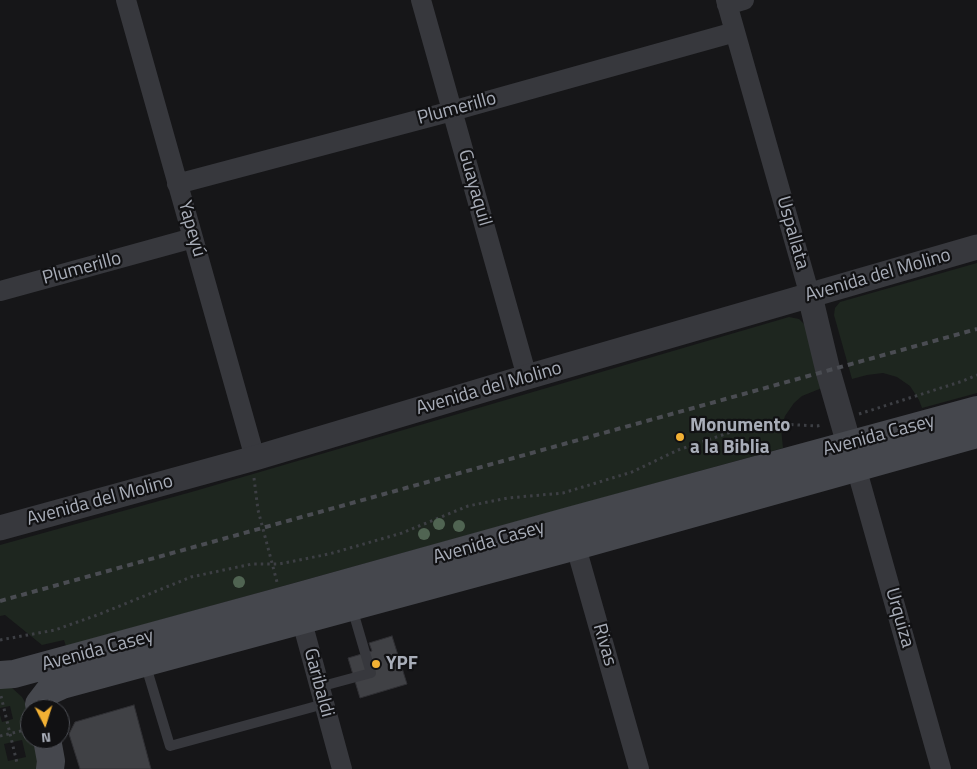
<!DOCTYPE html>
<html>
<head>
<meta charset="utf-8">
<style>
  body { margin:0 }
  #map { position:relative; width:977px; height:769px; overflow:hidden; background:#161618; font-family:"Titillium Web",sans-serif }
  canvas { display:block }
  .north { position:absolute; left:20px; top:699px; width:50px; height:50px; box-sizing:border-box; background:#111113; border:1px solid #4d4f55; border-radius:50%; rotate:175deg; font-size:14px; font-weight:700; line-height:20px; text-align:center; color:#a8adb8 }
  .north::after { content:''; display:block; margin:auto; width:18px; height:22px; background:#f2b134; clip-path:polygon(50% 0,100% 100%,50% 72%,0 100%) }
</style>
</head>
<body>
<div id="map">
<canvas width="977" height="769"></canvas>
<div class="north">N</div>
</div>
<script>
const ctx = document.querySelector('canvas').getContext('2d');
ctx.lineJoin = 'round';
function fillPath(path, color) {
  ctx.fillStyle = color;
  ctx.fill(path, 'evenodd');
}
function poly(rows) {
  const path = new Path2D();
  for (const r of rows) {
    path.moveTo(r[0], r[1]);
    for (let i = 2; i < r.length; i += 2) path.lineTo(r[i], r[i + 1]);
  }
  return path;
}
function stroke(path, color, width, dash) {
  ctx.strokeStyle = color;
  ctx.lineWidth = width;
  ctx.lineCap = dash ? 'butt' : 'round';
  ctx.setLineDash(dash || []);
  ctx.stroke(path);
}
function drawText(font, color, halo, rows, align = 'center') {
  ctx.font = font + ' "Titillium Web",sans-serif';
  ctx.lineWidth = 4.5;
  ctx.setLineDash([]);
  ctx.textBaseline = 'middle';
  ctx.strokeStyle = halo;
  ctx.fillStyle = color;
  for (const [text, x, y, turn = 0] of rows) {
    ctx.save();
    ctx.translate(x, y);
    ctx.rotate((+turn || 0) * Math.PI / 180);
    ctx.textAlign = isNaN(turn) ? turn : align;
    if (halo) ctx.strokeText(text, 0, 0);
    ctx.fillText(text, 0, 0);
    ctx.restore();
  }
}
const green = poly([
  [977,263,977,393,922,408,919,400,910,386,897,377,883,373,867,375,852,379,834,315,835,308,840,302],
  [789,317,799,319,805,325,822,388,802,396,794,403,785,416,781,428,783,448,66,646,64,640,42,645,5,615,0,616,0,545,195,491],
  [0,685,11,687,22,697,30,711,30,739,36,739,38,762,36,769,0,769,0,715,2,722,13,719,10,706,0,708],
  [22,740,26,757,8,761,4,744]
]);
const building = poly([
  [392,636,407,684,360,698,348,658,372,651,369,643,392,636],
  [134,705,151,769,80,769,69,734,75,722,134,705]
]);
const path = poly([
  [859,414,963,381,977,375],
  [254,478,258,510,277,582],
  [0,640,55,630,100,614,191,577,252,564,279,564,329,554,402,533,468,506,508,498,563,493,632,472,678,450,743,428,782,424,817,426,822,425],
  [1,696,17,763],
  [0,736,29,729]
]);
const service = poly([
  [145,663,170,746,324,704],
  [319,687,371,673,352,608]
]);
const minor = poly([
  [126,0,255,458],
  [421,0,527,377],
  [726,0,810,296],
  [727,5,744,0],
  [177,184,452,111,735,32],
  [0,291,193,238],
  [856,467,941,769],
  [572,533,639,769],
  [298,607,342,769]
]);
const tertiary = poly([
  [810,296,828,371,855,465],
  [0,528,255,458,527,377,977,247]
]);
const secondary = poly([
  [0,675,14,674,296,597,569,521,977,410],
  [39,704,49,691,62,685,576,546,977,434],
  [47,739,51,761,50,769]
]);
const rail = poly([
  [0,601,977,329]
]);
const trees = [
  [439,524],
  [459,526],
  [424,534],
  [239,582]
];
const markers = [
  [680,437,5,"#f2b134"],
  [376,664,5,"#f2b134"]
];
const streetNames = [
  ["Plumerillo",457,109,-15],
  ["Guayaquil",474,188,74],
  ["Yapeyú",191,229,74],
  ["Uspallata",792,233,74],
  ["Plumerillo",82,269,-15],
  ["Avenida del Molino",878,276,-16],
  ["Avenida del Molino",489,389,-16],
  ["Avenida Casey",879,436,-15],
  ["Avenida del Molino",100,501,-15],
  ["Avenida Casey",489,543,-16],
  ["Urquiza",899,618,74],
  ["Rivas",604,645,74],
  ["Avenida Casey",98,651,-15],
  ["Garibaldi",318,683,75]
];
const poiNames = [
  ["Monumento",690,426],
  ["a la Biblia",690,448],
  ["YPF",386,664]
];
fillPath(green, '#1e261f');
fillPath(building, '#404145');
stroke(building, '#303034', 1);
stroke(path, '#3d3f44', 3, [2.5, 4]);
stroke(service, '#37383d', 10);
stroke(minor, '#37383d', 20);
stroke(tertiary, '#37383d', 25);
stroke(secondary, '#45474d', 28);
stroke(rail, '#4a4c52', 4, [6, 5]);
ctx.fillStyle = '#506452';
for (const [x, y] of trees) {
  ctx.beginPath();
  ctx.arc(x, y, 6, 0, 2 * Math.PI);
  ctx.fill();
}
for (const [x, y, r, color] of markers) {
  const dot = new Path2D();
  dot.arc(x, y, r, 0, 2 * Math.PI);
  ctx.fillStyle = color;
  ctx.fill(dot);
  stroke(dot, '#111113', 2);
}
drawText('19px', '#a8adb8', '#111113', streetNames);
drawText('bold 19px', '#a8adb8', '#111113', poiNames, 'left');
</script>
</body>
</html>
